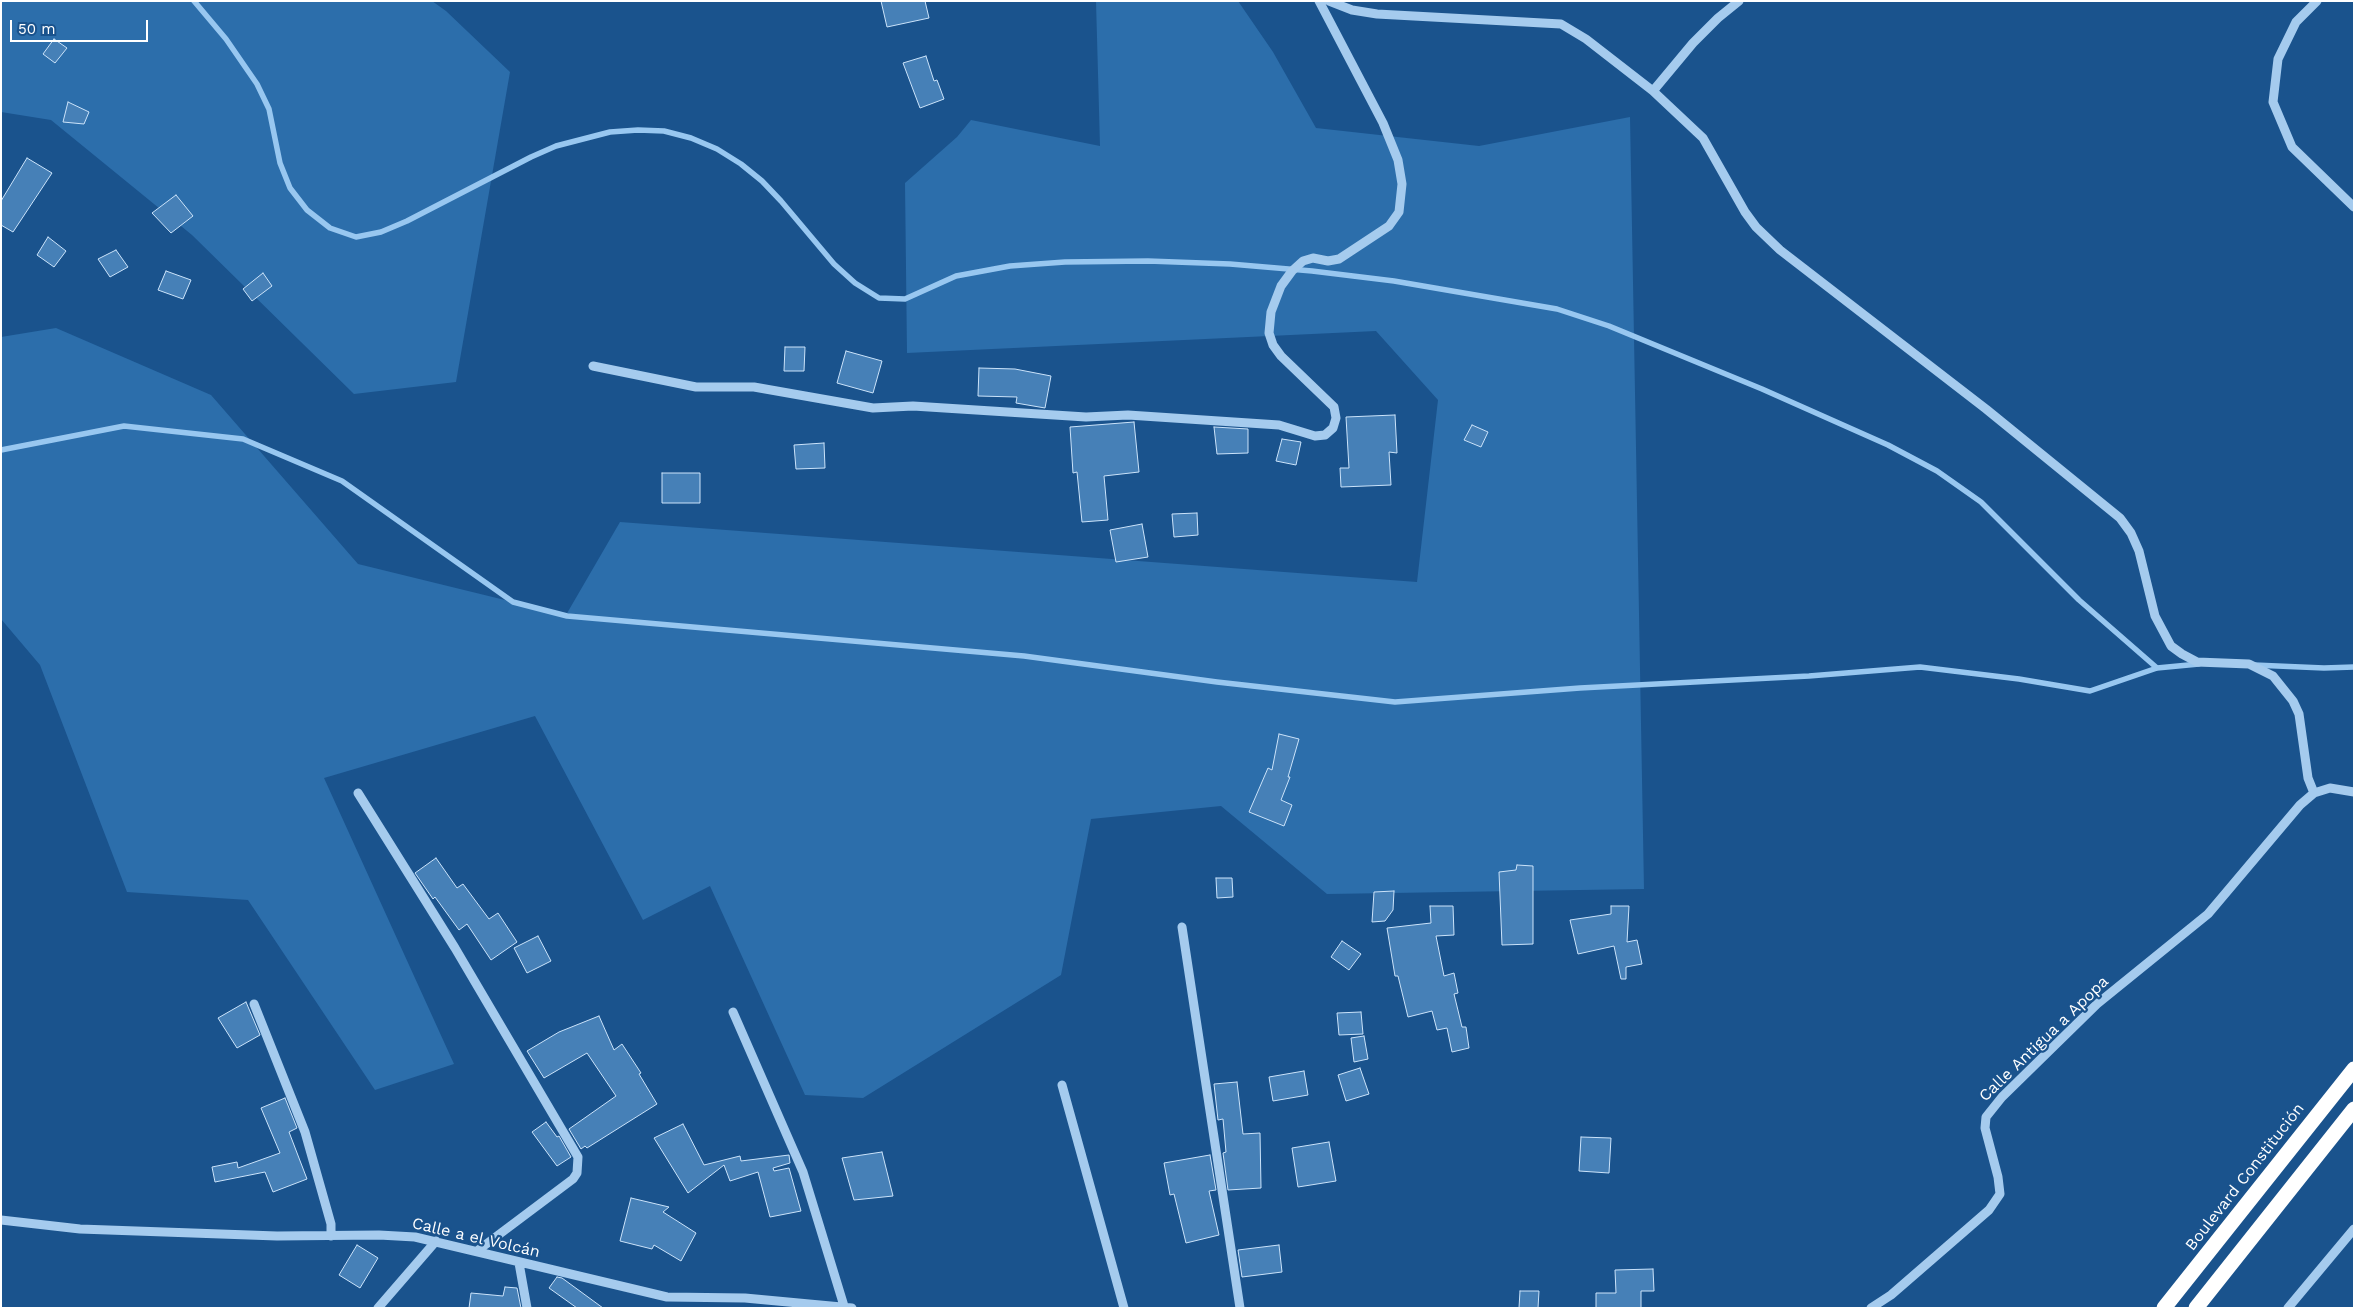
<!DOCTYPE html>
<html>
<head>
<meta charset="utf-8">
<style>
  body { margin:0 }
  #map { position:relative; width:2355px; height:1309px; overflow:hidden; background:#1a538d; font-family:"Work Sans",sans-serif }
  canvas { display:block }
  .frame { position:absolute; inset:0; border:2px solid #fff; pointer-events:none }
  .scale { position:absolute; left:10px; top:20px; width:138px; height:22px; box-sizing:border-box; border:2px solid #fff; border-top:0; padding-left:6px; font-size:15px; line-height:18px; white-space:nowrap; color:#fff; -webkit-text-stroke:4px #1a538d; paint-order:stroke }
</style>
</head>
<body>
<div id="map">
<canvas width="2355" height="1309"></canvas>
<div class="frame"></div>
<div class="scale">50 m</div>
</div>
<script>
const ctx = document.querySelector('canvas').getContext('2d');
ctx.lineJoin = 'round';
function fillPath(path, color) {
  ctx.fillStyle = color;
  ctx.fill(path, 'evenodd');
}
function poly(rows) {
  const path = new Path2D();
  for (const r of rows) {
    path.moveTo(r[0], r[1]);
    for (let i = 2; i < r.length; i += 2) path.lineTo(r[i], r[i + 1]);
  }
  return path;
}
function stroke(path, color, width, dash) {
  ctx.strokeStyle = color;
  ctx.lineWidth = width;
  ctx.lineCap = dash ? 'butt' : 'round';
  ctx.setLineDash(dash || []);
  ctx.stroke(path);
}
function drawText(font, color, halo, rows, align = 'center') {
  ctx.font = font + ' "Work Sans",sans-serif';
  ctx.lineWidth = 4.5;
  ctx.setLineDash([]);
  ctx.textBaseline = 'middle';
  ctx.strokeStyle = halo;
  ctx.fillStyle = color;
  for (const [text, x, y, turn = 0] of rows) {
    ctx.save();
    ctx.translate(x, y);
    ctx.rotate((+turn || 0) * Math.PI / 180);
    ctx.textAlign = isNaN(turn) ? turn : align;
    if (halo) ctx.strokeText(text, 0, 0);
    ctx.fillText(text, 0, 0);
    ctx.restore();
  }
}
const green = poly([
  [1,1,432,1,446,11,510,72,456,382,354,394,192,235,51,120,1,112],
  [1096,1,1238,1,1273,52,1316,128,1479,146,1630,117,1644,889,1327,894,1221,806,1091,819,1061,975,863,1098,805,1095,710,886,643,920,535,716,324,778,454,1064,375,1090,248,900,127,892,40,665,1,619,1,337,56,328,211,395,358,564,566,615,620,522,1417,582,1438,400,1376,331,907,353,905,183,957,137,971,120,1100,146]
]);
const stream = poly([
  [194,1,226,39,257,84,269,109,280,163,290,188,307,210,330,228,356,237,381,232,407,221,531,157,556,146,610,132,638,130,664,131,691,138,717,149,741,164,762,181,781,201,834,264,855,283,879,298,905,299,956,276,1010,266,1065,262,1148,261,1230,264,1312,271,1394,281,1557,309,1609,326,1762,389,1888,445,1937,471,1981,502,2079,600,2157,668],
  [1,450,124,426,243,439,342,481,513,602,567,616,1024,656,1217,682,1395,702,1580,688,1809,676,1920,667,2019,679,2090,691,2157,668,2199,664],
  [2254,665,2324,668,2354,667]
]);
const building = poly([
  [881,1,925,1,929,18,887,27,881,1],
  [54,39,67,48,55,63,43,54,54,39],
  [926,56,934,81,937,80,944,99,920,108,903,63,926,56],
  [68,102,89,112,84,124,63,122,68,102],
  [27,158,52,173,13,232,1,225,1,201,27,158],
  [176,195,193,216,171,233,152,213,176,195],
  [48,237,66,251,54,267,37,255,48,237],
  [116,250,128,267,110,277,98,259,116,250],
  [166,271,191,280,183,299,158,290,166,271],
  [263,273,272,286,252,301,243,289,263,273],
  [785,347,805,347,804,371,784,371,785,347],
  [846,351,882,361,873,393,837,383,846,351],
  [979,368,1015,369,1051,376,1045,408,1016,403,1017,397,978,396,979,368],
  [1395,415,1397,453,1389,452,1391,485,1341,487,1340,468,1349,468,1346,417,1395,415],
  [1134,422,1139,472,1104,476,1108,520,1082,522,1077,472,1073,473,1070,427,1134,422],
  [1472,425,1488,432,1481,447,1464,440,1472,425],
  [1214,427,1248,429,1248,453,1217,454,1214,427],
  [1282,439,1301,442,1296,465,1276,461,1282,439],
  [824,443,825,468,796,469,794,445,824,443],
  [662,473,700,473,700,503,662,503,662,473],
  [1197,513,1198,535,1174,537,1172,514,1197,513],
  [1142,524,1148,557,1116,562,1110,530,1142,524],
  [1279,734,1299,739,1288,777,1290,777,1281,800,1292,805,1284,826,1249,812,1268,768,1272,770,1279,734],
  [436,858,457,888,463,884,489,919,498,913,517,942,491,960,467,924,459,930,435,897,433,899,415,873,436,858],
  [1517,865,1533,866,1533,944,1502,945,1499,872,1516,870,1517,865],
  [1216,878,1232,878,1233,897,1217,898,1216,878],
  [1394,891,1393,910,1385,921,1372,922,1374,892,1394,891],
  [1430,906,1453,906,1454,935,1436,936,1444,976,1454,973,1458,993,1454,994,1462,1027,1466,1027,1469,1048,1452,1052,1447,1028,1437,1030,1432,1011,1408,1017,1398,976,1395,976,1387,928,1431,923,1430,906],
  [1611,906,1629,906,1627,942,1637,940,1642,964,1626,967,1626,979,1621,979,1614,946,1578,954,1570,920,1611,914,1611,906],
  [538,936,551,961,527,973,514,948,538,936],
  [1342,941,1361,954,1349,970,1331,957,1342,941],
  [246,1002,260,1035,237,1048,218,1018,246,1002],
  [1361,1012,1363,1034,1339,1035,1337,1013,1361,1012],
  [599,1016,614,1050,622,1044,641,1073,639,1074,657,1104,587,1148,585,1146,581,1149,569,1129,616,1096,587,1053,544,1078,527,1051,559,1032,599,1016],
  [1364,1036,1368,1059,1354,1062,1351,1038,1364,1036],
  [1360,1068,1369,1094,1346,1101,1338,1075,1360,1068],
  [1304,1071,1308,1095,1273,1101,1269,1077,1304,1071],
  [1237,1082,1243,1134,1260,1133,1261,1188,1228,1190,1223,1153,1226,1152,1223,1119,1218,1120,1214,1084,1237,1082],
  [285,1098,297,1128,289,1132,307,1179,273,1192,265,1172,215,1182,212,1167,237,1162,238,1168,280,1153,261,1108,285,1098],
  [546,1122,557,1137,559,1136,571,1157,557,1166,532,1132,546,1122],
  [683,1124,704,1165,740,1156,741,1161,789,1155,790,1163,773,1168,774,1171,789,1168,801,1211,770,1217,758,1172,730,1181,724,1165,688,1193,654,1138,683,1124],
  [1581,1137,1611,1138,1609,1173,1579,1171,1581,1137],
  [1329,1142,1336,1181,1298,1187,1292,1148,1329,1142],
  [882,1152,893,1196,854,1200,842,1158,882,1152],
  [1210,1155,1216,1190,1209,1191,1219,1235,1186,1243,1174,1194,1170,1195,1164,1163,1210,1155],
  [631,1198,669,1207,663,1212,696,1233,681,1261,654,1245,652,1249,620,1241,631,1198],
  [357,1245,378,1258,360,1288,339,1275,357,1245],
  [1279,1245,1282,1272,1242,1277,1238,1250,1279,1245],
  [1653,1269,1654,1291,1641,1291,1641,1308,1596,1308,1596,1293,1616,1293,1615,1270,1653,1269],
  [557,1277,562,1278,603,1308,577,1308,549,1288,557,1277],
  [505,1287,517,1288,521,1308,469,1308,471,1293,503,1296,505,1287],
  [1520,1291,1539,1291,1538,1308,1519,1308,1520,1291]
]);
const minor = poly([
  [1329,1,1352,10,1377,14,1561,24,1586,39,1653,91,1703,138,1745,212,1756,227,1780,250,1986,409,2120,518,2131,533,2139,551,2155,616,2171,646,2182,654,2197,662,2249,664,2273,676,2293,701,2299,714,2308,778,2314,793],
  [2317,1,2296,22,2278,59,2273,102,2292,147,2354,207],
  [1653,91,1693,43,1718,18,1739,1],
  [593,366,696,387,754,387,873,408,913,406,1086,417,1128,415,1279,425,1315,436,1325,435,1333,428,1336,418,1334,407,1281,356,1273,345,1269,333,1271,312,1281,286,1292,271,1303,261,1313,258,1328,261,1339,259,1389,226,1399,212,1402,184,1398,160,1383,123,1319,1],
  [358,793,455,948,578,1157,577,1173,573,1179,477,1251],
  [1182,927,1240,1308],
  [254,1004,305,1132,331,1224,331,1236],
  [733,1012,803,1172,844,1306],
  [1062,1085,1124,1308],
  [1,1220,80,1229,277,1236,379,1235,415,1237,667,1297,745,1298,852,1308],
  [519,1263,527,1308],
  [378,1308,436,1241],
  [1871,1308,1891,1295,1989,1210,2000,1194,1998,1177,1985,1128,1986,1117,2002,1097,2097,1004,2208,914,2300,805,2314,793,2330,788,2354,792],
  [2288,1308,2354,1229]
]);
const highway = poly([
  [2164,1308,2354,1069],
  [2196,1308,2354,1109]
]);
const streetNames = [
  ["Calle Antigua a Apopa",2044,1039,-44],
  ["Boulevard Constitución",2245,1177,-52],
  ["Calle a el Volcán",476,1238,13]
];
fillPath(green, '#2c6eab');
stroke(stream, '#98c7f0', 5.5);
fillPath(building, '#4680b7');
stroke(building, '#cbe3fa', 1);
stroke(minor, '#a5cbee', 9);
stroke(highway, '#fff', 15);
drawText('16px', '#fff', '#1a538d', streetNames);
</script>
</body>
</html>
